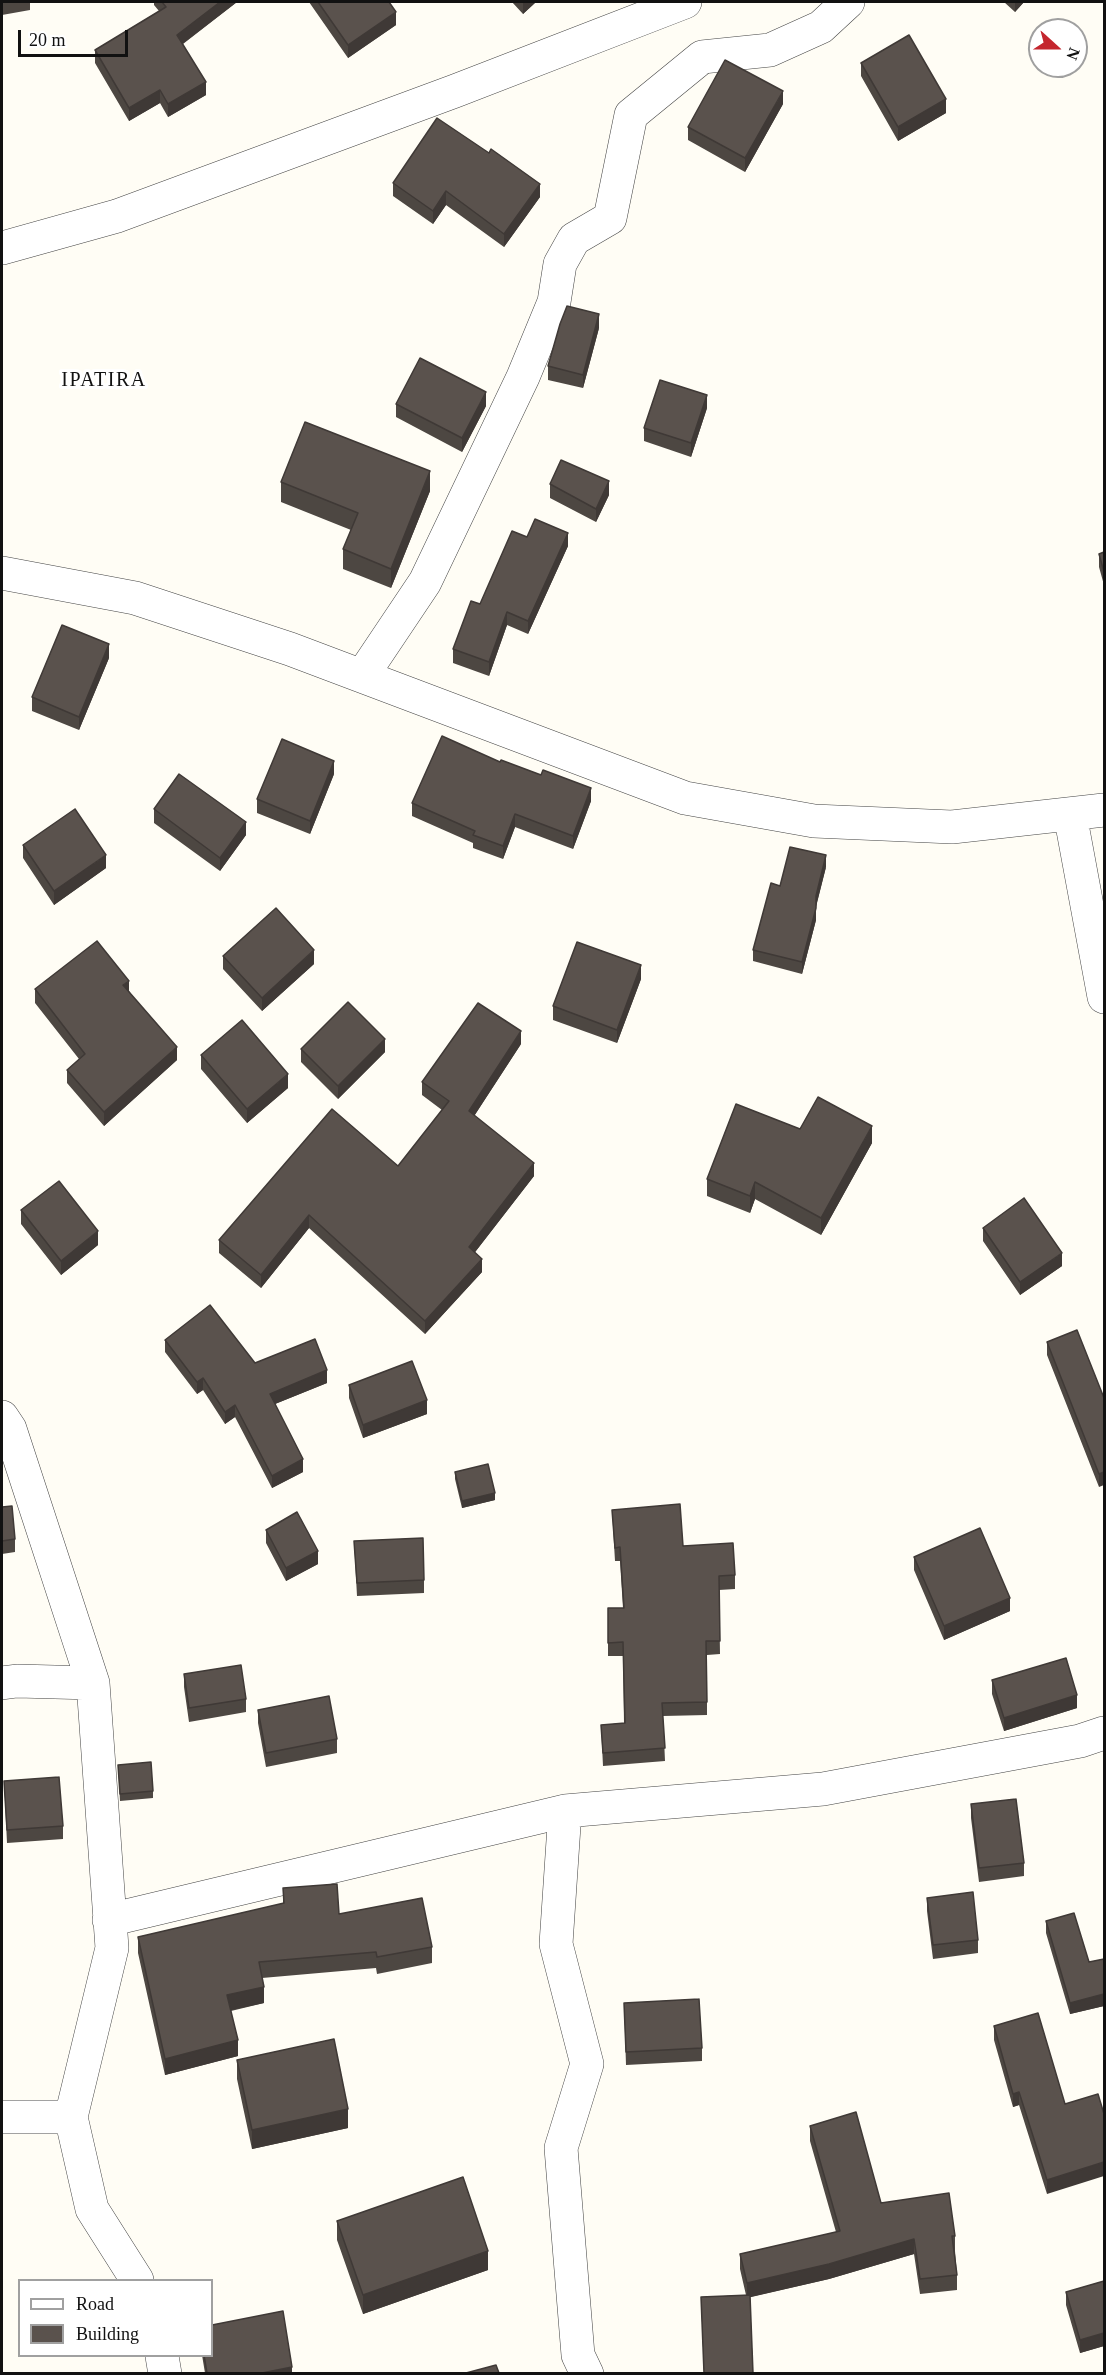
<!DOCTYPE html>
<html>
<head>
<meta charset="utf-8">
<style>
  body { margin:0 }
  #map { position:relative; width:1106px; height:2375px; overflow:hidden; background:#fffdf5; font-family:"Times New Roman",serif }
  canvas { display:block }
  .frame { position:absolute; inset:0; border:3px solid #111; pointer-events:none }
  .legend { position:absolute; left:18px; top:2279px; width:195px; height:78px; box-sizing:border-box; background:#fff; border:2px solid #a0a0a0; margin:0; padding:8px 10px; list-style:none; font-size:18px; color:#111 }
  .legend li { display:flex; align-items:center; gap:12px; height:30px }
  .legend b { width:30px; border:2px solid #a0a0a0 }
  .north { position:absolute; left:1028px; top:18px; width:60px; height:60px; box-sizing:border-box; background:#fff; border:2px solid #a0a0a0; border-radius:50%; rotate:111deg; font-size:16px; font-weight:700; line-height:24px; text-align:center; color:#111 }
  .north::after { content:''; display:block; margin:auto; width:21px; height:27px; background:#c4262e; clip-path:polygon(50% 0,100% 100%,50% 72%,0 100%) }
  .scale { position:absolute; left:18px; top:30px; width:110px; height:27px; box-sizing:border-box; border:3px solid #111; border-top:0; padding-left:8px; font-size:18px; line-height:21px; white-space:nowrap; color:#111; -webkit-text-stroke:4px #fff; paint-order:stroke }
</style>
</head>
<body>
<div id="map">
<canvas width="1106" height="2375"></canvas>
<div class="frame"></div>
<ul class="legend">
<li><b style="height:8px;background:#fff"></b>Road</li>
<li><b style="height:16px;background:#5a524d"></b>Building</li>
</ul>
<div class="north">N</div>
<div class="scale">20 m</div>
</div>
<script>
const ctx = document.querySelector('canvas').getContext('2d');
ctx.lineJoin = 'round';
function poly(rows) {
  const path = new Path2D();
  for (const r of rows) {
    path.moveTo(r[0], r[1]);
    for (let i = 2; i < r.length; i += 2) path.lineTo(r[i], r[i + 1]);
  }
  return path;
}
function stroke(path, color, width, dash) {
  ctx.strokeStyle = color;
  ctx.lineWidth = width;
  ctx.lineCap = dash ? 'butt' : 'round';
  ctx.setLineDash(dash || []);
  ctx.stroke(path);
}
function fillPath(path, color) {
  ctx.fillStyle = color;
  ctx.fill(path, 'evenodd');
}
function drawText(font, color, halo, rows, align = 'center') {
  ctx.font = font + ' "Times New Roman",serif';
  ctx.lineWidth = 6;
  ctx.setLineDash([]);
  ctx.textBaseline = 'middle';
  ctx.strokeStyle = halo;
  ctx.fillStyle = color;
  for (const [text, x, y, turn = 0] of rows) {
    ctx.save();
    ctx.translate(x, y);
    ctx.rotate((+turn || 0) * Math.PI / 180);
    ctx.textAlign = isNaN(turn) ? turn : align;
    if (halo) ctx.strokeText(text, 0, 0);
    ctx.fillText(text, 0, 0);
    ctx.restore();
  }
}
const street = poly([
  [2,248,117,216,455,91,685,2],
  [2,573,135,598,290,649,685,798,814,821,952,827,1104,810],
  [362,676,425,582,523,377,554,302,560,264,574,239,610,218,631,115,702,57,770,50,821,27,848,2],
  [1070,814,1104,997],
  [2,1417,10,1429,93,1683,112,1948,71,2117,92,2209,137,2280],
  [2,1683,17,1681,93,1683],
  [565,1811,556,1944,587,2064,561,2148,578,2355,587,2374],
  [109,1920,565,1811,823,1789,1080,1741,1104,1733],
  [2,2117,71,2117],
  [162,2356,165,2374]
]);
const wall = poly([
  [2,2,30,2,30,10,2,15],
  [154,2,237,2,183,44,206,95,168,117,160,103,129,121,95,63,95,50,159,11,154,5],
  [309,2,389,2,396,25,348,58],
  [512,2,536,2,523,14],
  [1004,2,1024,2,1015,12],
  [861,63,946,113,898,141,861,76],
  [783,104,745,172,688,140,688,127],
  [393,183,540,197,504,247,446,205,433,224,393,196],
  [599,328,583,388,548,380,548,366],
  [396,404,486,406,462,452,396,417],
  [707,408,691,457,644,441,644,428],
  [281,482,430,491,391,588,343,569,343,549,351,530,281,502],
  [550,484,609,495,596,522,550,498],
  [527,537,568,546,528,634,507,625,489,676,453,663,453,649,480,604],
  [1104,552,1104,585,1099,567,1099,554],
  [109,658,79,730,32,711,32,697],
  [500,762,591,801,573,849,515,827,503,859,473,848,473,843,412,816,412,803],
  [334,774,310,834,257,813,257,799],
  [154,809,246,835,220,871,154,823],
  [23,845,106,868,54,905,23,858],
  [826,867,816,906,816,920,802,974,753,961,753,950],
  [223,956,314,964,262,1011,223,969],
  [641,979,617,1043,553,1020,553,1006],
  [35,989,129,991,177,1060,104,1126,67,1083,67,1070,79,1059,35,1003],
  [521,1044,474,1116,534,1176,475,1252,482,1272,425,1334,309,1228,261,1288,219,1253,219,1240,398,1166,442,1110,422,1095,422,1082],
  [301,1049,385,1052,338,1099,301,1062],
  [201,1055,288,1088,247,1123,201,1069],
  [800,1129,872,1143,821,1235,755,1199,750,1213,707,1196,707,1179],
  [21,1210,98,1245,61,1275,21,1224],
  [983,1228,1062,1266,1020,1295,983,1241],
  [165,1340,327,1383,275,1404,303,1472,272,1488,235,1417,225,1424,203,1390,197,1394,165,1352],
  [1047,1342,1104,1398,1099,1487,1047,1355],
  [349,1385,427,1414,363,1438,349,1398],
  [455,1472,495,1500,462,1508,455,1479],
  [2,1507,15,1539,15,1552,2,1554],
  [612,1510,683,1546,735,1575,735,1589,719,1590,720,1654,707,1655,707,1715,663,1716,665,1761,603,1766,601,1725,624,1723,623,1656,608,1656,608,1608,623,1608,620,1561,615,1561],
  [266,1530,318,1564,286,1581,266,1543],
  [354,1541,424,1580,424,1593,357,1596],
  [914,1557,1010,1611,944,1640,914,1570],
  [184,1674,246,1699,246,1712,189,1722,184,1687],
  [992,1680,1077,1708,1004,1731,992,1694],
  [258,1710,337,1739,337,1753,266,1767,258,1723],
  [118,1765,153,1791,153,1798,120,1801],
  [4,1781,63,1826,63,1839,7,1843],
  [971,1804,1024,1863,1024,1876,979,1882,971,1818],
  [283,1888,339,1914,432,1947,432,1963,377,1974,376,1968,262,1978,264,2003,231,2011,238,2056,165,2075,138,1953,138,1937,283,1904],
  [927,1898,978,1940,978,1953,933,1959,927,1911],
  [1046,1921,1089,1962,1104,1959,1104,2006,1070,2014,1046,1933],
  [624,2003,702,2048,702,2061,626,2065],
  [994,2026,1065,2104,1047,2194,1019,2105,1013,2107,994,2040],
  [237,2060,348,2128,252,2149,237,2079],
  [810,2126,881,2203,955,2236,955,2251,957,2275,957,2290,920,2294,914,2254,829,2279,750,2297,753,2373,704,2373,701,2297,746,2295,740,2269,740,2254,836,2232,810,2141],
  [337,2221,488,2270,363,2314,337,2240],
  [1104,2281,1104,2346,1080,2353,1066,2305,1066,2292],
  [202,2355,212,2355,292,2373,205,2373]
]);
const shadedWall = poly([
  [220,2,237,2,177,48,177,35],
  [523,2,536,2,523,14],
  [1015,2,1024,2,1015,12],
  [396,12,396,25,348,58,348,45],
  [206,82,206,95,168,117,168,104],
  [160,90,160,103,129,121,129,108],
  [783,91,783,104,745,172,745,158],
  [946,99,946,113,898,141,898,127],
  [540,184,540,197,504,247,504,234],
  [446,191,446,205,433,224,433,211],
  [599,314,599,328,583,388,583,375],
  [486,392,486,406,462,452,462,438],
  [707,395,707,408,691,457,691,443],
  [430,471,430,491,391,588,391,569],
  [609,481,609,495,596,522,596,509],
  [568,533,568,546,528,634,528,621],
  [507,612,507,625,489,676,489,662],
  [109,644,109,658,79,730,79,717],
  [334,761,334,774,310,834,310,821],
  [591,788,591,801,573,849,573,836],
  [515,814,515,827,503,859,503,846],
  [246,822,246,835,220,871,220,858],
  [106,855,106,868,54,905,54,891],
  [826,855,826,867,816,907,816,896],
  [816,908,816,920,802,974,802,962],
  [314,950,314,964,262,1011,262,998],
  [641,965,641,979,617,1043,617,1030],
  [129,981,129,994,123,985],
  [521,1031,521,1044,469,1124,469,1111],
  [385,1039,385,1052,338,1099,338,1086],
  [177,1047,177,1060,104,1126,104,1112],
  [288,1074,288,1088,247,1123,247,1109],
  [872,1126,872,1143,821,1235,821,1218],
  [534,1163,534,1176,469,1260,469,1247],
  [755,1182,755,1199,750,1213,750,1196],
  [309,1215,309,1228,261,1288,261,1275],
  [98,1231,98,1245,61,1275,61,1261],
  [1062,1253,1062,1266,1020,1295,1020,1282],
  [482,1259,482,1272,425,1334,425,1321],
  [327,1370,327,1383,270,1406,270,1394],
  [203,1378,203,1390,197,1394,197,1382],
  [427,1400,427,1414,363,1438,363,1425],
  [235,1405,235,1417,225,1424,225,1412],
  [303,1459,303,1472,272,1488,272,1476],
  [1104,1472,1104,1485,1099,1487,1099,1474],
  [495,1493,495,1500,462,1508,462,1501],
  [318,1551,318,1564,286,1581,286,1568],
  [1010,1598,1010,1611,944,1640,944,1626],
  [1077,1695,1077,1708,1004,1731,1004,1718],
  [264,1987,264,2003,227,2011,227,1995],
  [1104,1994,1104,2006,1070,2014,1070,2003],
  [238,2040,238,2056,165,2075,165,2059],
  [1019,2092,1019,2105,1013,2107,1013,2094],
  [348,2109,348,2128,252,2149,252,2130],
  [1104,2162,1104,2176,1047,2194,1047,2180],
  [914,2239,914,2254,829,2279,747,2298,747,2283],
  [488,2251,488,2270,363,2314,363,2295],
  [1104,2333,1104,2346,1080,2353,1080,2340],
  [292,2367,292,2373,262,2373]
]);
const building = poly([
  [162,2,220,2,177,35,206,82,168,104,160,90,129,108,95,50,166,7,162,2],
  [318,2,389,2,396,12,348,45,318,2],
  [909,35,946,99,898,127,861,63,909,35],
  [725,60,783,91,745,158,688,127,725,60],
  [437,118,489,153,491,149,540,184,504,234,446,191,433,211,393,183,437,118],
  [567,306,599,314,583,375,548,366,560,324,567,306],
  [420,358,486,392,462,438,396,404,420,358],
  [660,380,707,395,691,443,644,428,660,380],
  [305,422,430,471,391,569,343,549,358,513,281,482,305,422],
  [561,460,609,481,596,509,550,484,561,460],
  [535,519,568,533,528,621,507,612,489,662,453,649,471,601,480,604,512,531,527,537,535,519],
  [1104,552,1104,572,1099,554,1104,552],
  [62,625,109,644,79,717,32,697,62,625],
  [442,736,500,762,501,760,541,775,543,770,591,788,573,836,515,814,503,846,473,835,475,831,412,803,442,736],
  [282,739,334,761,310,821,257,799,282,739],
  [179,774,246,822,220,858,154,809,179,774],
  [75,809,106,855,54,891,23,845,75,809],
  [790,847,826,855,816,896,816,908,802,962,753,950,771,883,780,886,790,847],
  [276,908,314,950,262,998,223,956,276,908],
  [97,941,129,981,123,985,177,1047,104,1112,67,1070,85,1054,35,989,97,941],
  [577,942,641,965,617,1030,553,1006,577,942],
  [348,1002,385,1039,338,1086,301,1049,348,1002],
  [478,1003,521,1031,469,1111,534,1163,469,1247,482,1259,425,1321,309,1215,261,1275,219,1240,332,1109,398,1166,449,1101,422,1082,478,1003],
  [242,1020,288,1074,247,1109,201,1055,242,1020],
  [818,1097,872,1126,821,1218,755,1182,750,1196,707,1179,736,1104,800,1129,818,1097],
  [59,1181,98,1231,61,1261,21,1210,59,1181],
  [1024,1198,1062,1253,1020,1282,983,1228,1024,1198],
  [210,1305,255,1363,315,1339,327,1370,270,1394,303,1459,272,1476,235,1405,225,1412,203,1378,197,1382,165,1340,210,1305],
  [1077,1330,1104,1398,1104,1472,1099,1474,1047,1342,1077,1330],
  [412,1361,427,1400,363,1425,349,1385,412,1361],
  [488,1464,495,1493,462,1501,455,1472,488,1464],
  [680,1504,683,1546,733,1543,735,1575,719,1576,720,1641,706,1641,707,1702,662,1703,665,1748,603,1753,601,1725,625,1723,623,1642,608,1643,608,1608,624,1608,620,1547,615,1548,612,1510,680,1504],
  [12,1506,15,1539,2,1541,2,1507,12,1506],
  [297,1512,318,1551,286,1568,266,1530,297,1512],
  [980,1528,1010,1598,944,1626,914,1557,980,1528],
  [423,1538,424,1580,357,1583,354,1541,423,1538],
  [1066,1658,1077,1695,1004,1718,992,1680,1066,1658],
  [241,1665,246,1699,189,1708,184,1674,241,1665],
  [329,1696,337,1739,266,1753,258,1710,329,1696],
  [151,1762,153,1791,120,1794,118,1765,151,1762],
  [59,1777,63,1826,7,1830,4,1781,59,1777],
  [1016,1799,1024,1863,979,1868,971,1804,1016,1799],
  [337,1884,339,1914,422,1898,432,1947,377,1957,376,1952,259,1962,264,1987,227,1995,238,2040,165,2059,138,1937,284,1903,283,1888,337,1884],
  [973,1892,978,1940,933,1945,927,1898,973,1892],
  [1074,1913,1089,1962,1104,1959,1104,1994,1070,2003,1046,1921,1074,1913],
  [699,1999,702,2048,626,2052,624,2003,699,1999],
  [1038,2013,1065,2104,1098,2094,1104,2114,1104,2162,1047,2180,1019,2092,1013,2094,994,2026,1038,2013],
  [334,2039,348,2109,252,2130,237,2060,334,2039],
  [856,2112,881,2203,949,2193,955,2236,952,2236,957,2275,920,2279,914,2239,829,2264,747,2283,740,2254,840,2231,810,2126,856,2112],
  [463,2177,488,2251,363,2295,337,2221,463,2177],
  [1104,2281,1104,2333,1080,2340,1066,2292,1104,2281],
  [750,2295,753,2373,704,2373,701,2297,750,2295],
  [283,2311,292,2367,262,2373,207,2373,204,2355,212,2355,212,2325,283,2311],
  [496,2365,499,2373,466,2373,496,2365]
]);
const quarterNames = [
  ["IPATIRA",104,381]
];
stroke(street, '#444', 34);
stroke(street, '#fff', 33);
fillPath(wall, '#4d4742');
fillPath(shadedWall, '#3f3936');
fillPath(building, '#5a524d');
stroke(building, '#3f3936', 1.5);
ctx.letterSpacing = '1.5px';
drawText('20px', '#111', '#fff', quarterNames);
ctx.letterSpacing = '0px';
</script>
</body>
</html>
